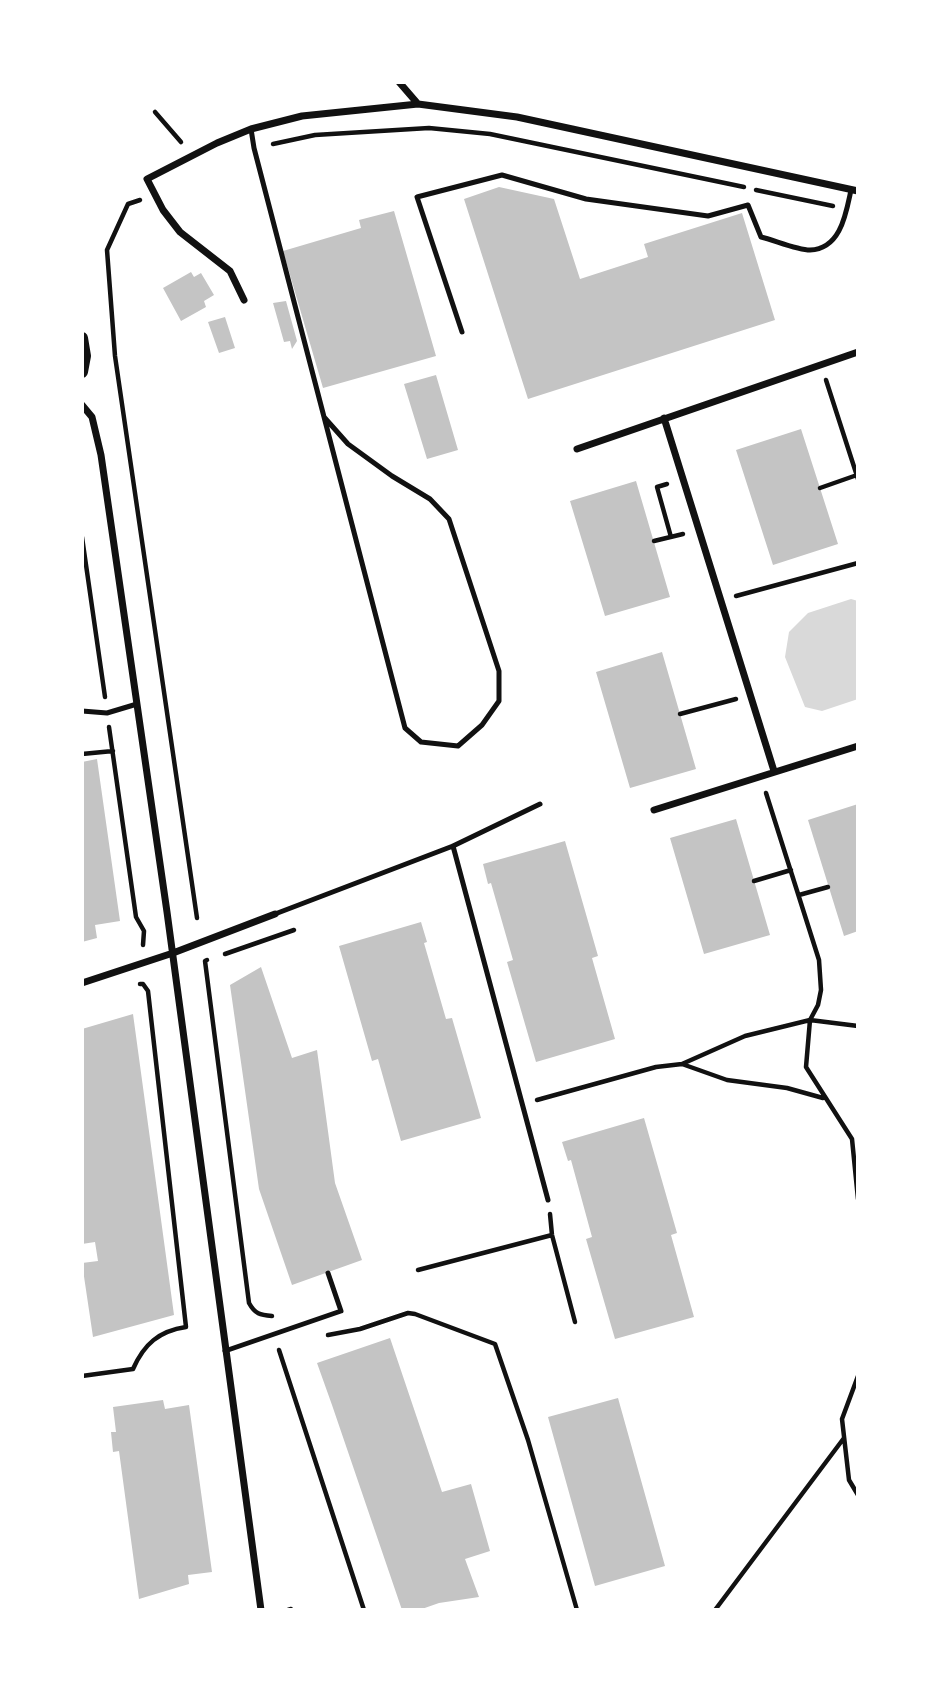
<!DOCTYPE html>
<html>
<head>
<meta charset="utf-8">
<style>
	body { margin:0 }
	#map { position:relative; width:940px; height:1692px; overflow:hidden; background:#fff; font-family:"Noto Serif",serif }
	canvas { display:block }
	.frame { position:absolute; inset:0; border:84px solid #fff; pointer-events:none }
</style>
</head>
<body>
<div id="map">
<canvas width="940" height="1692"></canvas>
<div class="frame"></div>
</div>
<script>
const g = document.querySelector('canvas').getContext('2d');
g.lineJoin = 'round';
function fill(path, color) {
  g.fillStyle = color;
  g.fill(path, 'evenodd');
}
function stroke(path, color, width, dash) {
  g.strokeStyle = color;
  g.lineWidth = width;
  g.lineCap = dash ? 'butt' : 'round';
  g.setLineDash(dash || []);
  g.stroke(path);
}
const water = new Path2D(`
	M851,599L858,601V699L822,711L805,707L785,657L789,632L808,613Z`);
const building = new Path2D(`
	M499,187L554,199L580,279L648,257L644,244L742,213L775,320L528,399L464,199Z
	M394,211L436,356L323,388L283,251L361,228L359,220Z
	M191,272L194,277L201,273L214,295L204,301L206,307L181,321L163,288Z
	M286,301L297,341L292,349L290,341L284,342L273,303Z
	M225,317L235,348L219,353L208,322Z
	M436,375L458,450L427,459L404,384Z
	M801,429L838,544L773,565L736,450Z
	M636,481L670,597L605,616L570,501Z
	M662,652L696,769L630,788L596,672Z
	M97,759L120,921L95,925L97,938L82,942V762Z
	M858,804V931L844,936L808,820Z
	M736,819L770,935L704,954L670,838Z
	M565,841L598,956L592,958L615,1039L536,1062L507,962L513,960L491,883L488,884L483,864Z
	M421,922L427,942L424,943L446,1019L452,1018L481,1118L401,1141L378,1059L372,1061L339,946Z
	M261,967L292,1058L317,1050L335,1183L362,1260L292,1285L259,1189L230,985Z
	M133,1014L174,1315L93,1337L82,1263L98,1261L95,1242L82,1244V1029Z
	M644,1118L677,1233L671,1235L694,1317L615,1339L586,1239L592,1237L571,1160L568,1161L562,1142Z
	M390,1338L442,1492L471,1484L490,1551L465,1559L479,1597L439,1603L419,1610H402L332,1405L317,1363Z
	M618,1398L665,1566L595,1586L548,1417Z
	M163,1400L165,1409L189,1405L212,1572L188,1575L189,1584L139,1599L119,1451L113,1452L111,1432H116L113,1407Z`);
const path = new Path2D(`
	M155,112L181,142
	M273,144L315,135L429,128L490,134L744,187
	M756,190L833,206
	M140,200L128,204L107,250L115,356L197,918
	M826,380L858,479
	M667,484L657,487L671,537
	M820,488L857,475
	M82,537L105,697
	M654,541L683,534
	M736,596L858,563
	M680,714L736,699
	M109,727L136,917L144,931L143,945
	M82,754L113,751
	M766,793L819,960L821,990L818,1005L810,1020L806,1067L852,1139L858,1199
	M754,881L791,870
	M799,895L828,887
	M225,954L294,930
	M207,960L205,961L249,1303C255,1314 260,1315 272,1316
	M682,1064L745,1036L810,1020L858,1026
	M537,1100L656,1067L682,1064L727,1080L787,1088L823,1098
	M550,1214L552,1235L575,1322
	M418,1270L552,1235
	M328,1335L360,1329L408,1313L415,1314L495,1344L528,1440L577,1610
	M279,1350L364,1610
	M82,1376L133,1369C144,1344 159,1331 186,1327L148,991L143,984H140
	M858,1376L842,1419L849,1480L858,1495
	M288,1610L291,1609
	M715,1610L844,1438`);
const service = new Path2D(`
	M251,129L254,148L405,728L421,742L458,746L482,725L499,701V671L449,519L430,499L392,476L348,444L324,417
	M462,332L417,197L502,175L586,199L708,216L748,205L761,237C774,240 797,250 810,250C841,249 846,213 851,190
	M82,711L107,713L137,704
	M453,846L548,1200
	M275,914L453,846L540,804
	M225,1351L341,1311L328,1273`);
const minor = new Path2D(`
	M399,82L418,104
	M244,300L230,271L180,232L163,210L147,179L217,143L251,129L302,116L418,104L517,117L858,191
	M82,405L92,417L101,455L167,912L261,1610
	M664,418L774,771
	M577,449L858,352
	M654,810L858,746
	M82,983L173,953L275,914`);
const tertiary = new Path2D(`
	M82,338L85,356L82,372`);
fill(water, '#d9d9d9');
fill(building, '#c4c4c4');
stroke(path, '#111', 4.5);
stroke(service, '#111', 5);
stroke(minor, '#111', 7);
stroke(tertiary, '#111', 12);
</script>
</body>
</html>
